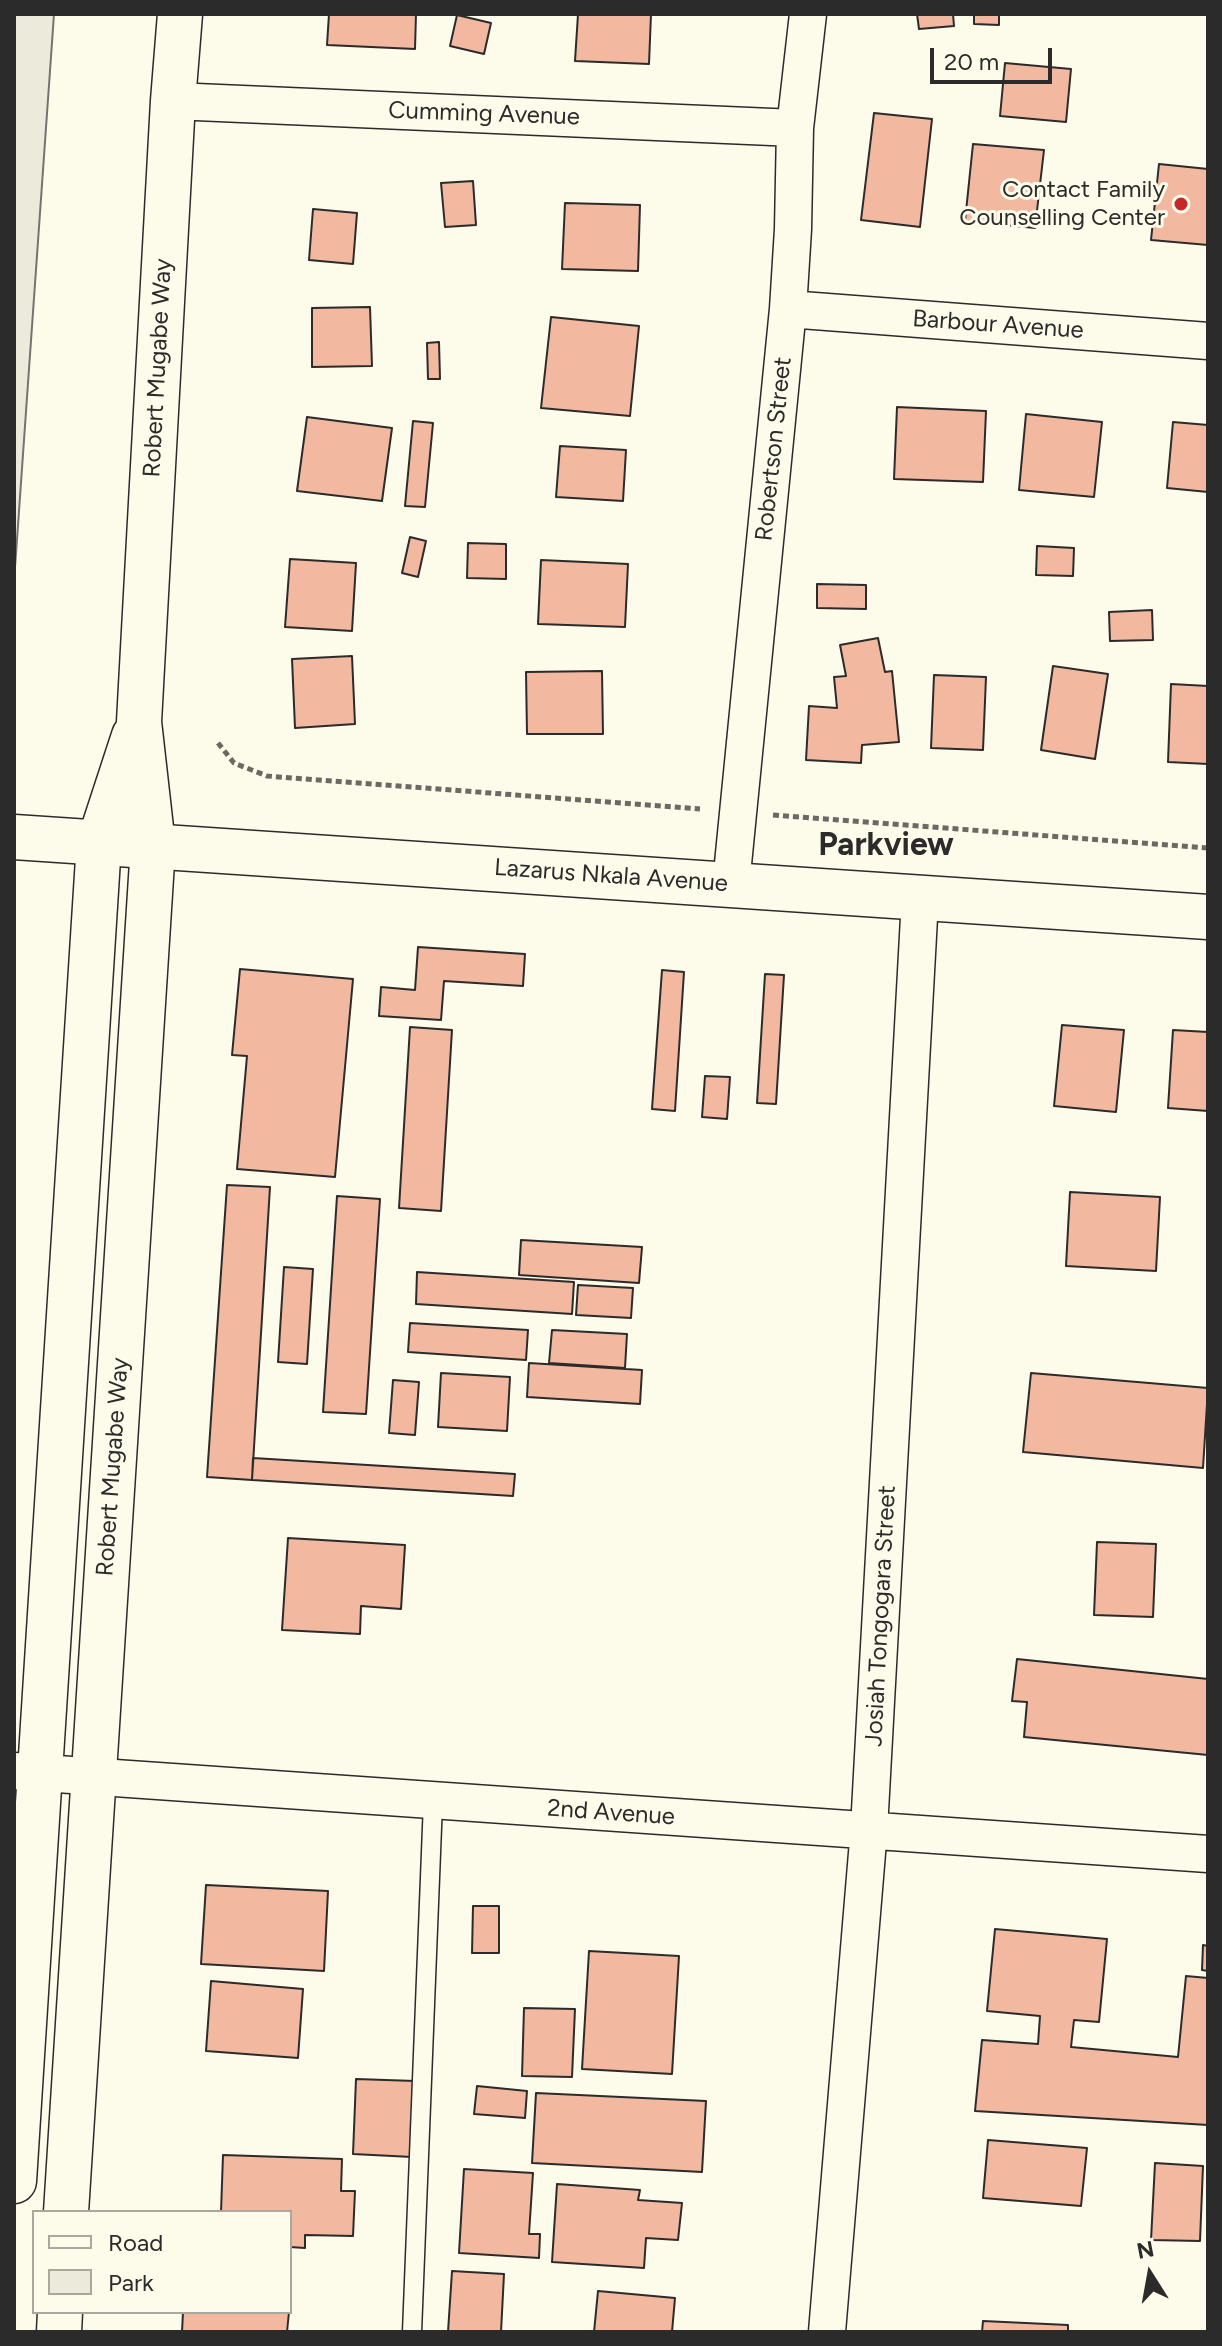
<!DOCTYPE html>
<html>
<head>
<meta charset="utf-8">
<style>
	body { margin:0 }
	#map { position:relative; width:1222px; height:2346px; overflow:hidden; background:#fdfbea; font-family:Figtree,sans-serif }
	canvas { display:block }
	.frame { position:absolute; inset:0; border:16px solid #2b2b2b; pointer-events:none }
	.legend { position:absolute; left:32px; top:2210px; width:260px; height:104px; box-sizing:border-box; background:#fdfbea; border:2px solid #a9a89e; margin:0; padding:10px 14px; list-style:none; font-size:24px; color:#2b2b2b }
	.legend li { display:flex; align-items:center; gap:16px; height:40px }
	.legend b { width:40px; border:2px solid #a9a89e }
	.north { position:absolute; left:1110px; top:2234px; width:80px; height:80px; -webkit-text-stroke:6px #fdfbea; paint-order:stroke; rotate:349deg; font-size:22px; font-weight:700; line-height:32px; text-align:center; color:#2b2b2b }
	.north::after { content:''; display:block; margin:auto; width:28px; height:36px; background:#2b2b2b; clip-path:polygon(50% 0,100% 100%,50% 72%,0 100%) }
	.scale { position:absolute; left:930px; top:48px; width:122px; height:36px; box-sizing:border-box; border:4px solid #2b2b2b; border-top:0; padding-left:10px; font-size:24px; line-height:28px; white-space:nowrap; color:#2b2b2b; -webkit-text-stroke:6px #fdfbea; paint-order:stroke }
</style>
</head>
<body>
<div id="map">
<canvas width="1222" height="2346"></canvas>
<div class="frame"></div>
<ul class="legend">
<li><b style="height:10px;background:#fdfbea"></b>Road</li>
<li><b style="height:22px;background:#ecebdb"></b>Park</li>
</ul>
<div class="north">N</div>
<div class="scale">20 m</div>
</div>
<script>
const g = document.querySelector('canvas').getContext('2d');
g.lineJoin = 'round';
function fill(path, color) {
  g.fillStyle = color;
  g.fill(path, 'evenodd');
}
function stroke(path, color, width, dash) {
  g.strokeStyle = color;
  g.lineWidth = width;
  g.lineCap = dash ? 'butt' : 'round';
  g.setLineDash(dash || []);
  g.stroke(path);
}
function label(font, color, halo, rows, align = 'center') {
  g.font = font + ' Figtree,sans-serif';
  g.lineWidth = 6;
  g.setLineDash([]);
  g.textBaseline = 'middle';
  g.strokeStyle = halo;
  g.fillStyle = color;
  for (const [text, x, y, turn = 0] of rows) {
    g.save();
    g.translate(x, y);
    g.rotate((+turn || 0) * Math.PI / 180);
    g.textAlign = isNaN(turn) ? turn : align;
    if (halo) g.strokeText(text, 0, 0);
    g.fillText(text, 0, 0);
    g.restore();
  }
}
const green = new Path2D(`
	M14,14H54L14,582Z`);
const building = new Path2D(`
	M329,14H416L415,49L327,45Z
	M578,14H651L649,64L575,61Z
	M917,14H953L954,26L919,29Z
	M974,14H999V25L974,24Z
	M457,15L491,23L484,54L450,46Z
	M1005,63L1071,69L1066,122L1000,116Z
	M874,113L932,119L920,227L861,220Z
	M973,144L1044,150L1035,228L965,221Z
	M1159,164L1208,169V245L1151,240Z
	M473,181L476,225L445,227L441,183Z
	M565,203L640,205L638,271L562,269Z
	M313,209L357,213L353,264L309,260Z
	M370,307L372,366L312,367V308Z
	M551,317L639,326L630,416L541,408Z
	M439,342L440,379H428L427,343Z
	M897,407L986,411L983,482L894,479Z
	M1026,414L1102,422L1094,497L1019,490Z
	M307,417L392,428L382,501L297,491Z
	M413,421L433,423L425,507L405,506Z
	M1173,422L1208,425V492L1167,488Z
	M560,446L626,450L623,501L556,497Z
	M410,537L426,541L418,577L402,573Z
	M468,543L506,544V579L467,578Z
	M1037,546L1074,548L1073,576L1036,575Z
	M290,559L356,563L352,631L285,627Z
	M541,560L628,564L625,627L538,624Z
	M817,584L866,585V609L817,608Z
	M1152,610L1153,640L1110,641L1109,612Z
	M878,638L885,672L892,671L899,742L862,745L861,763L806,760L809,706L837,708L834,677L846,676L840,645Z
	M352,656L355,724L295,728L292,659Z
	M1053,666L1108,674L1095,759L1041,750Z
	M602,671L603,734H527L526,672Z
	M934,675L986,677L983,750L931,748Z
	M1171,684L1208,686V764L1168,762Z
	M418,947L525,954L523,986L444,981L441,1020L379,1016L381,987L415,990Z
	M240,969L353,979L335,1177L237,1169L247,1056L232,1055Z
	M662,970L684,972L675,1111L652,1109Z
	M765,974L784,975L776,1104L757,1103Z
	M1062,1025L1124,1030L1116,1112L1054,1106Z
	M410,1027L452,1030L441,1211L399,1208Z
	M1173,1030L1208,1032V1111L1168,1108Z
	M705,1076L730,1077L727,1119L702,1117Z
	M227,1185L270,1187L252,1480L207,1477Z
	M1070,1192L1160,1197L1156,1271L1066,1266Z
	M337,1196L380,1199L366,1414L323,1412Z
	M521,1240L642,1247L639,1283L519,1275Z
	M284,1267L313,1269L307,1364L278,1362Z
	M417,1272L574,1282L572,1314L416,1304Z
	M578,1285L633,1288L631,1318L576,1315Z
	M410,1323L528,1330L526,1360L408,1352Z
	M552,1330L627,1334L625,1368L549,1363Z
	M529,1363L642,1370L640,1404L527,1397Z
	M441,1373L510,1377L507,1431L438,1427Z
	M1031,1373L1208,1388L1203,1468L1023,1452Z
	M393,1380L419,1382L415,1435L389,1433Z
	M253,1458L515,1474L513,1496L252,1480Z
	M288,1538L405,1545L401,1609L361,1606L360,1634L282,1630Z
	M1097,1542L1156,1544L1153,1617L1094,1615Z
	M1017,1659L1208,1679V1755L1024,1737L1027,1702L1012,1701Z
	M206,1885L328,1891L324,1971L201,1964Z
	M473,1906H499V1953H472Z
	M995,1929L1107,1939L1099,2022L1074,2020L1071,2047L1178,2057L1186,1976L1208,1978V2125L975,2111L982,2040L1038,2044L1040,2016L987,2011Z
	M1203,1945L1208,1946V1971L1202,1970Z
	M589,1951L679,1956L672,2074L582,2069Z
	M211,1981L303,1989L298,2058L206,2051Z
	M524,2008L575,2009L572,2077L522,2076Z
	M356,2079L415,2081L412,2157L353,2154Z
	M477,2086L527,2091L525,2118L474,2114Z
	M536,2093L706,2101L702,2172L532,2163Z
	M988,2140L1087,2148L1081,2206L983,2198Z
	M223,2155L342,2159L341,2191H355L353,2236L305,2235V2248L290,2247V2212H221Z
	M1155,2163L1203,2166L1200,2241L1151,2240Z
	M464,2169L533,2173L529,2234H540L539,2258L459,2253Z
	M557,2184L640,2190L638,2200L682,2203L678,2240L646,2238L644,2268L552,2262Z
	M452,2271L504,2274L501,2332H448Z
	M598,2291L675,2298L672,2332H594Z
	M183,2312H289L287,2332H182Z
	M983,2321L1068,2325V2332H982Z`);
const path = new Path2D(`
	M218,743L234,763L267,776L700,809
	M773,815L1208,848`);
const service = new Path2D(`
	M412,2332L433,1802`);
const minor = new Path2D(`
	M173,101L795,128
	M788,309L1208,341
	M731,884L788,309L793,229L795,128L808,14
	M14,1771L1208,1854
	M827,2332L869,1829L920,899`);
const secondary = new Path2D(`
	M14,2181L99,843L134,736
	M66,2212L153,846L139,722L173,101L180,14
	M59,2332L60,2312`);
const trunk = new Path2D(`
	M14,837L1208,917`);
const markers = [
	[1181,204,8,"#c62828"]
];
const streetNames = [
	["Cumming Avenue",484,114,2],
	["Barbour Avenue",998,325,4],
	["Robert Mugabe Way",158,368,-87],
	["Robertson Street",774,449,-84],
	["Lazarus Nkala Avenue",611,876,4],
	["Robert Mugabe Way",113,1467,-86],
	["Josiah Tongogara Street",881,1616,-87],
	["2nd Avenue",611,1813,4]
];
const poiNames = [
	["Contact Family",1165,190],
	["Counselling Center",1165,218]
];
const districtNames = [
	["Parkview",886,846]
];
fill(green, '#ecebdb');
stroke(green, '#74746e', 2);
fill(building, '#f2b8a0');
stroke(building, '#2b2b2b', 2);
stroke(service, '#2b2b2b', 21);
stroke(minor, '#2b2b2b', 39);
stroke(secondary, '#2b2b2b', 47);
stroke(trunk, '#2b2b2b', 47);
stroke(path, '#6a6964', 5, [6, 4]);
stroke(service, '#fdfbea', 18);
stroke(minor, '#fdfbea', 36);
stroke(secondary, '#fdfbea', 44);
stroke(trunk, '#fdfbea', 44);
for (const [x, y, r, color] of markers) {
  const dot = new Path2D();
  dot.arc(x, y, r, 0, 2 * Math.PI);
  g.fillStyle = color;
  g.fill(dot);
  stroke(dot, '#fdfbea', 3);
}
label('24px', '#2b2b2b', '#fdfbea', streetNames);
label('24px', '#2b2b2b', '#fdfbea', poiNames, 'right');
label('bold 32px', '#2b2b2b', '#fdfbea', districtNames);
</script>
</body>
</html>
